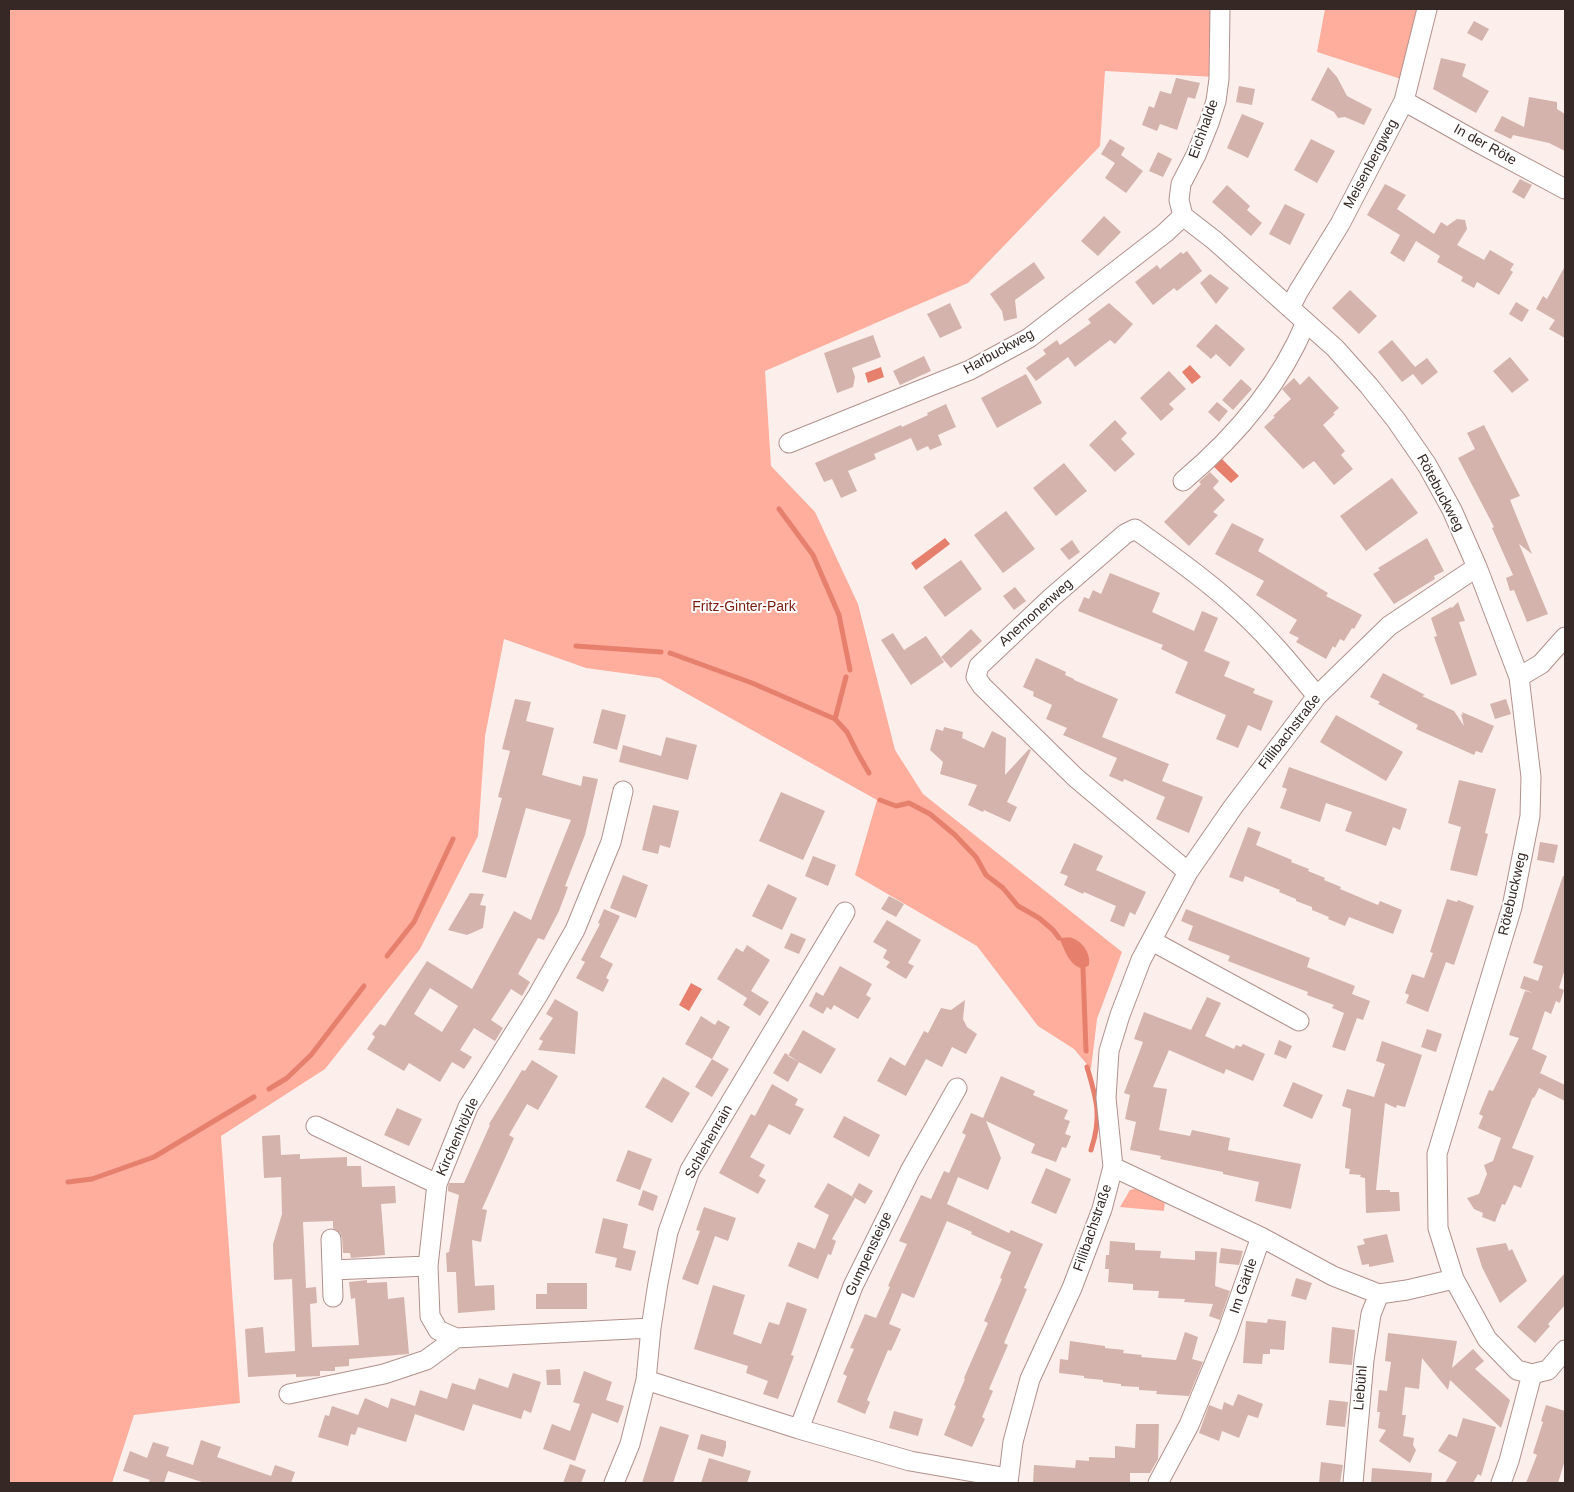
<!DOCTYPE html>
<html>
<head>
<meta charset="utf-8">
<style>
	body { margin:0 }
	#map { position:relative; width:1574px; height:1492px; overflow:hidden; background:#fceeeb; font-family:Helvetica,sans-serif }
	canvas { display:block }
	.frame { position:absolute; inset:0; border:10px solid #352825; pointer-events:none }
</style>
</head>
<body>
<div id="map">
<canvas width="1574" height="1492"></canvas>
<div class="frame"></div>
</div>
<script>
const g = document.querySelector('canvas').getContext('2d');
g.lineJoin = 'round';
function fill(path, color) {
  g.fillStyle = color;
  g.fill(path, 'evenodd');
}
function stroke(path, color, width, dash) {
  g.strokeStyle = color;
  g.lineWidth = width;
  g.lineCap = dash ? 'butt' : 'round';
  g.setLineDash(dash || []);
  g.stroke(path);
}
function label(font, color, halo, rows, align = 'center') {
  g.font = font + ' Helvetica,sans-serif';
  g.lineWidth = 4;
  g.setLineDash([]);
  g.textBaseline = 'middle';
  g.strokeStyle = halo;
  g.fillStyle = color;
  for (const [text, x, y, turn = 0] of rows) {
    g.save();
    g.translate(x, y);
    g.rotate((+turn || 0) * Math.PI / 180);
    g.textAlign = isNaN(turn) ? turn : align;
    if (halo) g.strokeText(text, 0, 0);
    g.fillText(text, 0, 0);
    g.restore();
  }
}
const green = new Path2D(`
	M9,9H1216L1214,77L1105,71L1100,146L968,283L765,371L771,466L815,512L858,604L895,750L923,794L1122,952L1097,1019L1091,1069L1074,1049L1038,1026L977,946L855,875L877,800L659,678L586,668L504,639L485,736L478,836L420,949L325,1069L221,1136L240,1403L134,1415L112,1483H9Z
	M1325,9H1418L1401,79L1317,52Z
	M1138,1188L1165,1200L1164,1211L1120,1207L1130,1190Z`);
const water = new Path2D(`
	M1190,365L1201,377L1192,384L1182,372Z
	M881,367L884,377L868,383L865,373Z
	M1222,459L1239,476L1231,483L1214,467Z
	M945,538L950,544L916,570L911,563Z
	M1059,938C1063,938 1069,937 1072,938C1083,942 1091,954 1089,965L1083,969C1068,964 1066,952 1059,938Z
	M691,983L702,989L689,1011L679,1005Z`);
const stream = new Path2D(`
	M779,509L813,555L839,615L850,670
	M576,646L661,652
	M670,653L752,683L835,719L847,732L857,752L869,773
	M835,719L846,677
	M880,800L896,806L909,803L930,814L955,835L976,857L986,875L1003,888L1018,906L1039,918L1053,930L1059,938
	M387,956L414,922L453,839
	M1083,969L1086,1051
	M1087,1067C1097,1100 1102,1117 1091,1150
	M269,1089L287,1078L311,1055L364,986
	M68,1182L92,1179L154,1157L254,1097`);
const building = new Path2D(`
	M1474,21L1489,29L1482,41L1467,33Z
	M1441,58L1466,64L1462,76L1489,91L1476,113L1433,89Z
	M1328,67L1337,77L1347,96L1372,109L1364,125L1345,117L1338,118L1334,112L1311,100Z
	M1176,78L1200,83L1195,99L1188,97L1177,130L1160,124L1157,131L1142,125L1149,106L1154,108L1160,91L1171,94Z
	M1239,86L1255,89L1252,105L1236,102Z
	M1529,97L1557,102V109L1565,114V151L1549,143L1513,135L1511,139L1494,131L1502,116L1524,127Z
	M1242,114L1264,123L1248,158L1227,148Z
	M1110,139L1125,148L1121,155L1143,171L1126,193L1105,178L1115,163L1101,154Z
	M1311,139L1335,151L1317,183L1294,170Z
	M1158,152L1172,159L1163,177L1149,171Z
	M1520,179L1532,185L1524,199L1512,192Z
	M1385,184L1406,195L1397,209L1434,234L1441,222L1447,226L1457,219L1465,220L1467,229L1457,245L1484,260L1490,250L1514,264L1510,270L1513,272L1499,295L1477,282L1474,288L1461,281L1463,277L1437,262L1440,256L1416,241L1404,262L1390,253L1400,235L1367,215Z
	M1227,185L1250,206L1247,210L1262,223L1251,236L1212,202Z
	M1285,204L1305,214L1290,245L1269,234Z
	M1104,216L1121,232L1098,256L1081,241Z
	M1187,251L1202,271L1177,291L1174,288L1153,305L1135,282L1157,265L1160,269L1181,252L1183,254Z
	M1034,262L1045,278L1015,300L1017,318L1004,321L1002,311L990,294Z
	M1565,266V338L1549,329L1555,320L1536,309L1543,296L1547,299Z
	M1210,274L1229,288L1216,304L1200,283Z
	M1350,290L1377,316L1359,334L1332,308Z
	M1516,302L1529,310L1522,322L1509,314Z
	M950,303L962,328L940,338L927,314Z
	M1109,303L1133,324L1115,344L1110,340L1075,367L1068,357L1036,381L1026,368L1046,354L1043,350L1057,340L1060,345L1091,323L1088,319Z
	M1216,324L1245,349L1230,367L1216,354L1211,359L1196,346Z
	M873,335L881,357L852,368L855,377L853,387L837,393L824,353Z
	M1392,340L1415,367L1427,358L1438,372L1422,385L1413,374L1402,382L1378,352Z
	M924,356L931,371L900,385L893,371Z
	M1510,357L1529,380L1512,393L1493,371Z
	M1169,371L1186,389L1169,404L1174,409L1161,421L1140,398Z
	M1026,374L1042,403L997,428L981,398Z
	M1309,376L1339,408L1333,413L1335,414L1323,425L1345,451L1341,455L1353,469L1334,485L1314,461L1303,469L1264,427L1275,417L1273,416L1291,399L1282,389L1294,378L1300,385Z
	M1241,379L1252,389L1233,410L1222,400Z
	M1217,402L1228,411L1219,422L1208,412Z
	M946,404L956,427L938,435L942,445L930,450L928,446L917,451L911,438L874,454L876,459L848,471L857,491L841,498L832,479L824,482L815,463L901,425L902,427L928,415L927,413Z
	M1115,420L1127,433L1121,439L1135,454L1115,472L1089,445Z
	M1484,425L1520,496L1510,500L1532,554L1519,544L1548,614L1527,622L1514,590L1510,591L1506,578L1513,575L1492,528L1494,527L1458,458L1475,449L1467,433Z
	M1064,463L1087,491L1056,516L1033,488Z
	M1210,472L1219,481L1213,488L1225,500L1213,512L1218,515L1189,546L1164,522L1201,484L1199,482Z
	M1392,478L1418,513L1366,551L1340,516Z
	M1006,511L1035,549L1003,573L974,535Z
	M1232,523L1264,539L1258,551L1328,593L1326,596L1362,615L1354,629L1352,628L1344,641L1340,639L1335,648L1333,646L1326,659L1296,642L1299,638L1289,633L1297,620L1256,595L1264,581L1215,554Z
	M1427,538L1444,571L1434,576L1435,579L1394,604L1373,574L1380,570L1378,568Z
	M1072,540L1080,552L1069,560L1060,549Z
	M961,560L982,589L945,617L923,587Z
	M1110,573L1160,593L1152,612L1194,631L1202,611L1218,618L1204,651L1230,662L1224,676L1255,689L1253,693L1273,701L1261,731L1248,725L1238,748L1216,739L1226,715L1175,693L1188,662L1161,649L1163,645L1078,611L1084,597L1089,599L1093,590L1101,594Z
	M1015,587L1026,601L1014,610L1003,596Z
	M1458,602L1465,621L1459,622L1477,675L1451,685L1434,637L1437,636L1431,618L1451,607L1452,608Z
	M971,629L982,641L951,668L941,657Z
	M893,633L904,650L926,636L944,662L911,685L881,640Z
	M1036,658L1066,672L1065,675L1074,679V680L1118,699L1102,737L1169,764L1162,781L1203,797L1189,833L1156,819L1165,797L1124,779L1123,782L1109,776L1117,758L1063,735L1067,728L1046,719L1052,705L1033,696L1034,692L1023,687Z
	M1383,673L1425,695L1422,696L1454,711L1464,726L1461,714L1463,715L1462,712L1494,726L1482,753L1476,751L1474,755L1416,729L1418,725L1378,704L1380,702L1370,697Z
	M515,699L531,702L526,721L554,728L542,775L581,786L583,776L598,779L585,835L565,886L568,887L559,911L544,940L538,938L518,974L530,982L522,996L511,989L491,1020L503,1028L495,1041L474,1028L460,1050L472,1057L464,1069L452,1062L440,1082L409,1063L404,1071L367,1049L375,1037L372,1034L380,1024L385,1026L427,961L472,989L514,911L531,920L571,820L526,808L506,878L482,872L502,798L498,797L510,751L502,749ZM430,988L458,1006L442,1032L414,1014Z
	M1506,699L1511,714L1495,719L1490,704Z
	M602,709L626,715L617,750L593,743Z
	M1336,715L1403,752L1386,781L1320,742Z
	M944,727L963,732L962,738L984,748L992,731L1006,738L1005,775L1029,749L1031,750L1007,802L1017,807L1010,822L984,810L983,812L968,805L977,785L940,774L943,762L930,750L936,729L943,731Z
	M666,737L697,745L688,780L619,762L623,745L661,756Z
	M1289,767L1407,809L1400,830L1393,827L1386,846L1345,831L1352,812L1326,803L1320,822L1280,808L1287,789L1282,787Z
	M1459,780L1496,789L1485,833L1488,834L1477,876L1450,870L1461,827L1448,823Z
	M781,792L825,811L803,860L759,841Z
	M653,805L679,811L670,848L660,845L658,854L642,850Z
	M1248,827L1261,832L1256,845L1292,860L1291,862L1309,869L1308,871L1325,878L1324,880L1341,887L1340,889L1378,905L1380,901L1402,910L1393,934L1349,917L1345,926L1328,919L1329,917L1312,910V907L1296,901V899L1279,892L1280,890L1245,876L1243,882L1229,877Z
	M1540,842L1558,845L1554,863L1537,860Z
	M1074,843L1103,856L1096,870L1146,892L1135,915L1130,912L1124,927L1110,921L1116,906L1084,892L1083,894L1064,885L1068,876L1060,873Z
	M813,856L836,865L828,886L805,876Z
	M623,875L648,885L636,918L610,908Z
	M1563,876H1565V969L1559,988L1564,990L1560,1003L1556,1001L1551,1014L1545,1011L1532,1049L1547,1056L1540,1073L1565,1085V1101L1539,1088L1534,1098L1533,1097L1512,1148L1534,1156L1521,1188L1514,1185L1505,1205L1502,1204L1495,1222L1482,1217L1483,1213L1474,1209L1467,1198L1479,1194L1487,1174L1484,1165L1493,1161L1501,1138L1478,1128L1483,1116L1479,1114L1489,1090L1493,1091L1519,1038L1509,1035L1525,991L1533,993L1520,988L1524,976L1538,981L1543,966L1533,963Z
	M768,884L797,898L782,930L752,916Z
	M470,893L484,894L480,905L486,906L483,928L467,935L448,930Z
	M889,896L904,904L896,917L881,909Z
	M1447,899L1457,902L1458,900L1474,906L1454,965L1446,962L1428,1012L1406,1003L1409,995L1405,993L1412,974L1424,978L1433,953L1430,952Z
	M604,909L620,916L600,957L613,964L606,978L609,980L603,992L576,978L585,962L581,960L600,924L598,923Z
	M1186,909L1310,958L1307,967L1355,986L1352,994L1370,1001L1363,1020L1357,1018L1345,1051L1332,1047L1344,1013L1332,1008L1334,1005L1307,995L1308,992L1228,961L1230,956L1188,940L1193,926L1181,921Z
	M887,920L921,940L908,963L914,966L906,979L886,967L890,962L883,958L887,950L873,942Z
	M791,933L806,939L799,954L784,948Z
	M747,945L770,960L751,991L769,1002L760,1016L743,1005L747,998L717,979L736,948L743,952Z
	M840,966L872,984L866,995L871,998L858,1019L834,1005L831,1010L827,1007L823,1014L809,1006L816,992L823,996Z
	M1207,997L1221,1003L1205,1036L1234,1049L1236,1045L1241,1047L1243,1044L1265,1054L1253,1081L1226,1069L1224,1074L1169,1050L1153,1087L1167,1089L1159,1130L1190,1136L1192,1130L1230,1138L1228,1150L1301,1164L1291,1209L1255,1201L1259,1182L1223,1174V1172L1160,1159L1161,1156L1130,1150L1136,1122L1125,1119L1130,1095L1124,1093L1143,1042L1134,1039L1144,1012L1191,1030Z
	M555,999L578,1012L575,1054L538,1050L543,1041L539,1039L553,1018L546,1014Z
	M965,1000L963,1019L967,1027L977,1034L966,1054L952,1047L942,1067L926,1059L906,1096L877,1081L890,1057L905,1066L924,1031L928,1033L941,1008L951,1010Z
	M701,1016L715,1025L718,1020L730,1027L712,1059L685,1044Z
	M1427,1029L1442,1034L1436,1052L1421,1047Z
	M803,1030L836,1049L821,1074L788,1056Z
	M1279,1040L1292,1046L1286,1059L1274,1054Z
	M1382,1041L1422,1055L1405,1107L1397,1105L1396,1108L1385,1103L1376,1190H1390V1192H1399L1400,1211L1366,1213L1365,1178L1360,1177L1361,1175L1349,1174L1350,1169L1345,1168L1351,1109L1342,1106L1347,1089L1374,1097L1385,1064L1376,1061Z
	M785,1053L799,1062L788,1082L773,1073Z
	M712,1059L729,1069L712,1097L695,1087Z
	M532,1060L558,1076L538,1110L527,1104L509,1135L514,1138L482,1209L487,1210L481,1242L472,1240L475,1286L494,1285L495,1310L458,1313L456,1272H447L446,1253L449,1252L459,1195L448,1191V1187L449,1183H464L490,1125L489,1124L522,1070L525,1071Z
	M1001,1076L1035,1091L1033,1095L1068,1110L1064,1119L1070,1121L1065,1134L1071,1136L1066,1148L1062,1147L1056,1162L1031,1153L1035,1144L986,1121L1001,1158L988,1190L958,1177L947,1204L1009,1233L1011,1230L1043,1244L1024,1288L1027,1289L1004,1343L1008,1345L989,1389L993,1391L982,1417L985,1419L972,1447L944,1435L956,1406L954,1405L965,1379L964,1378L988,1323L984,1321L1002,1279L1000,1278L1011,1252L971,1234L972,1232L947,1221L914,1298L902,1293L889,1324L901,1329L891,1351L888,1350L877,1376L867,1400L870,1402L865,1414L837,1402L847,1376L843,1374L854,1349L850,1348L865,1314L876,1318L890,1287L888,1286L907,1244L899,1241L921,1195L931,1199L944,1171L949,1173L966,1135L962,1133L971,1113L983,1118Z
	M663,1077L690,1093L672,1123L645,1107Z
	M1293,1082L1323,1095L1312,1119L1283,1106Z
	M772,1084L798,1099L795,1105L804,1109L790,1135L769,1124L750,1157L765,1165L759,1176L766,1180L758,1194L719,1173L751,1114L755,1116Z
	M397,1108L422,1119L409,1146L384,1135Z
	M844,1116L880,1135L869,1157L833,1137Z
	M280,1135L281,1155L300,1154V1159L347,1157V1166H361L362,1187L395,1186L396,1203L381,1204L385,1255L351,1258L350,1253H343L342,1238L340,1233L333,1228V1221L303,1222L306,1288L316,1287L317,1303L310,1304L312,1347L359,1345L355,1298L351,1299L349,1282L367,1280V1283L387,1282L388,1299L404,1297L409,1354L349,1359V1366L335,1367V1371H320V1376L296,1377V1374L248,1377L245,1329L263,1327L265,1353L295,1351L292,1279L274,1280L273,1244L282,1214L281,1177L264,1178L262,1136Z
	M628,1150L652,1159L640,1190L616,1181Z
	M1046,1168L1071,1179L1056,1214L1031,1203Z
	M828,1183L855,1198L832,1239L836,1241L831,1255L828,1254L818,1279L788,1266L798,1242L815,1249L829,1215L814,1207Z
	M859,1183L873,1191L865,1204L852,1196Z
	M643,1190L658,1196L653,1211L638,1205Z
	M704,1207L736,1218L728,1241L715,1236L698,1285L682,1279L700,1231L696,1230Z
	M603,1218L628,1224L623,1248L636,1251L631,1271L615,1267L617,1258L595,1253Z
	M1387,1234L1394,1262L1369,1267V1264L1362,1265L1357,1246L1365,1244L1363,1239Z
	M1110,1241L1135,1243V1250L1161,1251L1160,1258L1195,1260V1251L1217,1252L1215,1286L1230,1291L1220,1320L1209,1316L1213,1304L1184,1302L1185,1299L1158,1298L1159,1291L1133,1290V1284L1108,1282L1109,1269H1105L1106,1255H1109Z
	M1506,1243L1509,1251L1512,1249L1527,1281L1500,1303L1482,1267L1476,1248Z
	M1221,1248L1243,1251L1239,1265L1219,1263Z
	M1565,1273V1305L1548,1324L1550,1326L1535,1343L1517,1327Z
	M1296,1278L1312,1283L1306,1300L1291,1296Z
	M547,1283H587V1309H536V1294H547Z
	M713,1285L745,1295L733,1334L761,1344L769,1322L779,1325L787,1302L807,1309L791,1355L794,1356L778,1399L763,1394L768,1381L746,1373L748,1366L694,1349Z
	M1268,1319L1286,1321L1284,1350L1270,1349V1354H1263L1262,1364L1243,1363L1246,1321L1267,1323Z
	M1332,1327L1355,1330L1352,1365L1329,1363Z
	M1185,1332L1198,1337L1192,1359L1203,1362L1189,1396L1156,1394L1157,1391L1139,1390V1387L1121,1386V1384L1103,1382V1380L1084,1378V1376L1059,1373L1060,1359L1068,1360L1070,1341L1105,1346V1348L1124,1350L1123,1353L1142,1355L1141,1357L1176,1360Z
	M1388,1333L1457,1341L1452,1368L1473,1349L1484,1361L1475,1369L1510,1400L1501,1428L1450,1380L1448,1390L1422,1358L1419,1389L1405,1387L1402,1415H1406L1403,1436L1414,1438L1413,1445L1416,1450L1410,1463L1379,1441L1386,1430L1378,1428L1380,1412H1377L1379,1390L1387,1391L1391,1362L1385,1361Z
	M560,1369L561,1385H547L546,1370Z
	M584,1371L612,1382L606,1400L624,1406L618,1423L592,1413L575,1461L543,1449L552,1424L570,1431L580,1404L573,1402Z
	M513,1373L541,1382L531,1413L524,1410L521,1419L473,1404L464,1431L415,1414L406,1442L358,1427L355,1435L351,1434L348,1446L318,1437L325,1415L329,1416L332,1406L358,1415L365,1398L388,1408L391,1398L415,1406L420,1390L447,1399L452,1383L475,1390L479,1378L508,1388Z
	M1238,1394L1263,1404L1258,1418L1248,1415L1239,1438L1222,1431L1219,1441L1199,1433L1209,1405L1222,1410L1224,1402L1233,1406Z
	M1329,1400L1348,1402L1345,1427L1326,1425Z
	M1546,1405L1565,1411V1460L1558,1483H1526L1537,1455L1533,1453L1543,1422L1541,1421Z
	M894,1411L923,1419L918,1436L889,1428Z
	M1463,1418L1496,1427L1481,1476L1478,1474L1473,1483H1445L1457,1462L1438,1451L1449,1434L1457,1437Z
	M1136,1424H1159L1158,1459L1150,1473H1130V1483H1033L1034,1465L1075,1468L1076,1460L1089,1461V1457L1115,1458V1446L1135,1448Z
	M660,1426L689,1435L673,1483H642Z
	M701,1434L726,1441V1447L723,1457L697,1449Z
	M201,1440L221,1447L217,1457L271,1476L275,1465L295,1472L291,1483H205L168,1471L164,1483H148L150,1480L123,1471L130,1451L147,1458L153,1442L169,1447L166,1456L193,1465Z
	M709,1458L751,1471L747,1483H701Z
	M1321,1462L1343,1465L1340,1483H1319Z
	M570,1464L586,1470L581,1483H563Z
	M1372,1468L1432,1473L1431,1483H1371Z`);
const minor = new Path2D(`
	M1404,101L1479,143L1565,189
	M1183,216L1214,240L1335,348L1369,386L1396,420L1427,465L1452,510L1477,567L1519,677L1531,777L1530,816L1512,907L1437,1154L1438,1228L1454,1279L1487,1339L1517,1370L1532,1374L1548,1370L1565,1350
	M1183,216L1179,200L1181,184L1196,155L1209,123L1216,101L1219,79L1220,9
	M1290,308L1298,292L1340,224L1404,101L1427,9
	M789,443L970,370L1029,338L1165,233L1183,216
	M1183,481C1234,438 1280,385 1306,322
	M1519,677L1541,664L1565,637
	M623,791L611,842L575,930L538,995L468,1107L437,1184L428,1266L430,1316L438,1330L456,1338L651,1328
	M1188,872L1076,778L982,686L976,677L979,666L1051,598L1125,534L1135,529C1167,552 1200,575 1229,601C1262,629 1290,663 1317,696
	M1152,941L1299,1021
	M316,1126L437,1184
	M1113,1167L1261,1237L1333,1276L1379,1294L1407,1290L1454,1279
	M331,1239L333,1297
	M332,1270L428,1266
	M646,1380L799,1429L910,1461L1008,1478
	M289,1394L384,1374L426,1360L456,1338
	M799,1429L853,1286L910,1171L957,1088
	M614,1483L630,1444L646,1380L651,1328L658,1283L668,1232L690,1170L845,912
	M1008,1483L1013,1442L1030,1379L1072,1288L1102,1209L1113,1167L1106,1098L1109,1051L1120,1015L1141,960L1188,872L1233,807L1317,696L1389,626L1477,567
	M1158,1483L1189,1425L1227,1333L1261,1237
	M1353,1483L1364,1360L1371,1314L1379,1294
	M1501,1483L1509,1461L1532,1374`);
const streetNames = [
	["Eichhalde",1204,129,-70],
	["In der Röte",1485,145,29],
	["Meisenbergweg",1371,164,-62],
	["Harbuckweg",999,352,-29],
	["Rötebuckweg",1440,493,62],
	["Anemonenweg",1036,613,-42],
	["Fillibachstraße",1290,732,-52],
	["Rötebuckweg",1513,894,-77],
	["Kirchenhölzle",458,1137,-66],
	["Schlehenrain",709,1142,-61],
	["Fillibachstraße",1093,1228,-71],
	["Gumpensteige",869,1254,-65],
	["Im Gärtle",1244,1286,-71],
	["Liebühl",1361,1388,-85]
];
const parkNames = [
	["Fritz-Ginter-Park",744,607]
];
fill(green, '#ffad9d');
fill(water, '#e6806d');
stroke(stream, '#e6806d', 5);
fill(building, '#d4b3ac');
stroke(minor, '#b1918b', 21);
stroke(minor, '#fff', 19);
label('14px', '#352825', '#fff', streetNames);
label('14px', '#7b2011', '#fff', parkNames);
</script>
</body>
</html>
